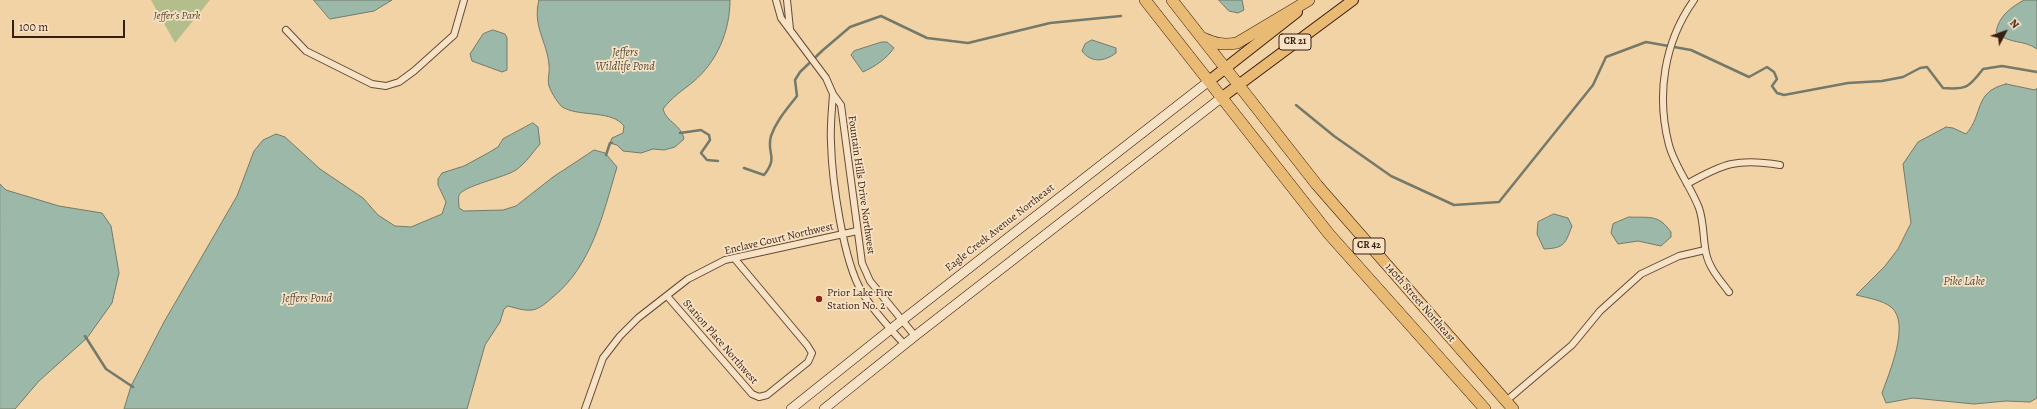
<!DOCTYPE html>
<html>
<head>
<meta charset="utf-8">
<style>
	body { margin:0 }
	#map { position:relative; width:2037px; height:409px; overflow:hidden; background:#f2d3a6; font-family:Alegreya,serif }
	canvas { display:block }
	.north { position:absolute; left:1985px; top:12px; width:40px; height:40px; -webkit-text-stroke:3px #f7e2c5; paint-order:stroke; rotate:49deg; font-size:11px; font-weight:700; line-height:16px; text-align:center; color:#381e10 }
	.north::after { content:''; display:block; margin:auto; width:14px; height:18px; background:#381e10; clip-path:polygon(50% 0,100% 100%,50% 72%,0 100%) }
	.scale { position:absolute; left:12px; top:20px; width:113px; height:18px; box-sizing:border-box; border:2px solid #381e10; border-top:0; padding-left:5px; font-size:12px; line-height:14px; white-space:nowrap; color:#381e10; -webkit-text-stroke:3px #f7e2c5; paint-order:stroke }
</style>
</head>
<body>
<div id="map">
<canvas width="2037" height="409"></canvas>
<div class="north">N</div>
<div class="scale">100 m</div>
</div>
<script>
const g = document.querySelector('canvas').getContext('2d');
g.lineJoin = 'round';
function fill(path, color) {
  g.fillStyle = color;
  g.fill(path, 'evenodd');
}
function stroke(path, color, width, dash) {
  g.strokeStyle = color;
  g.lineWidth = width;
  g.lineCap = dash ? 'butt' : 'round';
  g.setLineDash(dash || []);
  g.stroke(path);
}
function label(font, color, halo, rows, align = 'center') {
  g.font = font + ' Alegreya,serif';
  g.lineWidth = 3.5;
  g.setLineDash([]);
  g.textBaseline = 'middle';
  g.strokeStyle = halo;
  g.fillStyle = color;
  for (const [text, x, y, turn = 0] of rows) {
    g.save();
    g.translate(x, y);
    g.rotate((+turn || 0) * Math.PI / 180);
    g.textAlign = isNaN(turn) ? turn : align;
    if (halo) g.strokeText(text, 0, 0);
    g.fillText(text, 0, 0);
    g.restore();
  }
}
const green = new Path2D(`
	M151,0H210L175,43Z`);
const water = new Path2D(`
	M314,0H392L374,11L330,19Z
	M539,0H730C730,31 717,62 693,82C682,91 672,97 663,109C666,122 682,125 684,139L675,147L664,150L653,149L641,153L623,151L617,145L610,143L612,138L623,133L624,126C612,110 582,117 564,108C559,106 551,92 549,86C547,80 550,72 549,65C547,41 532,26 539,0Z
	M1219,0H1242L1244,10L1238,13L1229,11Z
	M2024,0H2037V49C2023,39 2010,45 1996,32C1999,16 2010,8 2024,0Z
	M493,30L505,34L507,38V70L502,72L472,61L470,54L483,34Z
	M1092,40L1116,48V53C1104,62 1091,63 1082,51L1085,44Z
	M882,42H887L894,48C886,59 876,66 863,72L851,55L854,51Z
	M2006,84L2035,90L2037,88V398L2030,402L2006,401L1974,404L1913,398L1886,403L1882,393C1889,373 1911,323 1891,307C1882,300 1868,298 1856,295L1885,266L1898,249L1911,223L1903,164L1918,142L1946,127L1953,128L1966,134C1984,114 1973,92 2006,84Z
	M533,123L538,127L540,144C533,152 526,163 516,170C506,177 463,186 459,195C458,198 459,204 459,208L464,211L503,210L516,206L553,177L594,150L605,153L617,167C603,214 592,265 553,297C547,302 540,309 532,310C524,311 516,308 508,306L504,309L500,322L485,345L467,409H124L131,386L164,322L237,196L254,151L263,140L276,134L285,137L320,169L363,198L378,215L395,226L411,227L442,214L446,202L438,185V179L442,173L464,166L488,153L498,147L503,139Z
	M0,184L6,190L59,206L102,213L111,226L119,273L112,303L87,338L39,381L15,409H0Z
	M1554,214L1568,218L1572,226C1565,244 1565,248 1544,249L1537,234L1538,222Z
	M1629,217C1651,218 1658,214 1671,232V237L1661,246L1638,241L1618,244L1611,233L1613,224Z`);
const stream = new Path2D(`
	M1296,105L1334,136L1391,176L1454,205L1499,202L1593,85L1606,57L1646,42L1691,50L1749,77L1767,67L1774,72L1777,79L1772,86L1777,93L1784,95L1848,83L1882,81L1903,77L1920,68L1927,67L1943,88C1967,90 1969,87 1983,69L2002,66L2037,72
	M680,133L701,130L709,135L710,140L701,153L707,160L718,161
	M606,155L610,143H612
	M744,168L764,175C779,156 766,154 771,136C776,121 787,109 797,96L795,80L800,72L823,50L850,27L881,16L927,38L968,43L1050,23L1121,16
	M85,336L106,369L133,387`);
const street = new Path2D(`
	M776,0L781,18L826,78L833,94L841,105L862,263L870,281L915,336
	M787,0L790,29
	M1694,0C1664,42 1656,95 1669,145C1675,167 1691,187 1699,208C1704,222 1703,239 1706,253C1709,268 1720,280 1729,292
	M286,30L306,51L372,84L386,86L399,82L414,71L454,35L464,0
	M833,94C832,110 830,127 831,143C832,180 843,261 862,292C873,311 889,327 904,344
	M1687,184C1724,163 1738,158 1780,165
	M667,296L752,394L759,397L767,395L808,362L812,353L807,345L734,258
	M1506,401L1572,345L1600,311L1641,274L1679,256L1705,250
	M585,409L603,358L620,336L638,318L688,279L725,260L857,231`);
const secondary = new Path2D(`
	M791,409L891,329L1209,81
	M824,409L915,336L1221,98`);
const primary = new Path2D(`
	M1209,81L1297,12
	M1221,98L1353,0`);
const highway = new Path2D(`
	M1145,0L1329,234L1485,409
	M1172,0L1317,185L1513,409
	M1203,38C1216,44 1223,45 1237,43L1309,0`);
const markers = [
	[819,299,4,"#8f2418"]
];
const shields = [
	[1295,42,32],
	[1369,246,32]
];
const shieldNames = [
	["CR 21",1295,42],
	["CR 42",1369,246]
];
const parkNames = [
	["Jeffer's Park",177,16]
];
const streetNames = [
	["Fountain Hills Drive Northwest",861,185,82],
	["Eagle Creek Avenue Northeast",1000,228,-38],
	["Enclave Court Northwest",779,239,-13],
	["140th Street Northeast",1420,303,49],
	["Station Place Northwest",720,342,49]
];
const poiNames = [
	["Prior Lake Fire",827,293],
	["Station No. 2",827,306]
];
const waterNames = [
	["Jeffers",625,53],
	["Wildlife Pond",625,67],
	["Pike Lake",1964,282],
	["Jeffers Pond",307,299]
];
fill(green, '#b4be8c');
fill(water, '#9bb8a8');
stroke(water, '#737a6b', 1);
stroke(stream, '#737a6b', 2.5);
stroke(street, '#664b36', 8);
stroke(secondary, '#381e10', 10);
stroke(primary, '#381e10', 12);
stroke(highway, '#381e10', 12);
stroke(street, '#f7e2c5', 6);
stroke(secondary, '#f7e2c5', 9);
stroke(primary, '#e9ba73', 10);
stroke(highway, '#e9ba73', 11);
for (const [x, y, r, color] of markers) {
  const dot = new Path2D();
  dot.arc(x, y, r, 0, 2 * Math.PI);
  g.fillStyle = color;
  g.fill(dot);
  stroke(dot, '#f7e2c5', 1.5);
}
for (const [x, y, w] of shields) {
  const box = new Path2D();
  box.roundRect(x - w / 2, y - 8, w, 16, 3);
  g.fillStyle = '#f7e2c5';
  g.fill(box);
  stroke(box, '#381e10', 1);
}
label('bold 10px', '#381e10', null, shieldNames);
label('italic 11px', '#57462f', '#f7e2c5', parkNames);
label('11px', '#381e10', '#f7e2c5', streetNames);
label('11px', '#381e10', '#f7e2c5', poiNames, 'left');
label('italic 12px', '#564c3e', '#f7e2c5', waterNames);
</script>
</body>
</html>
